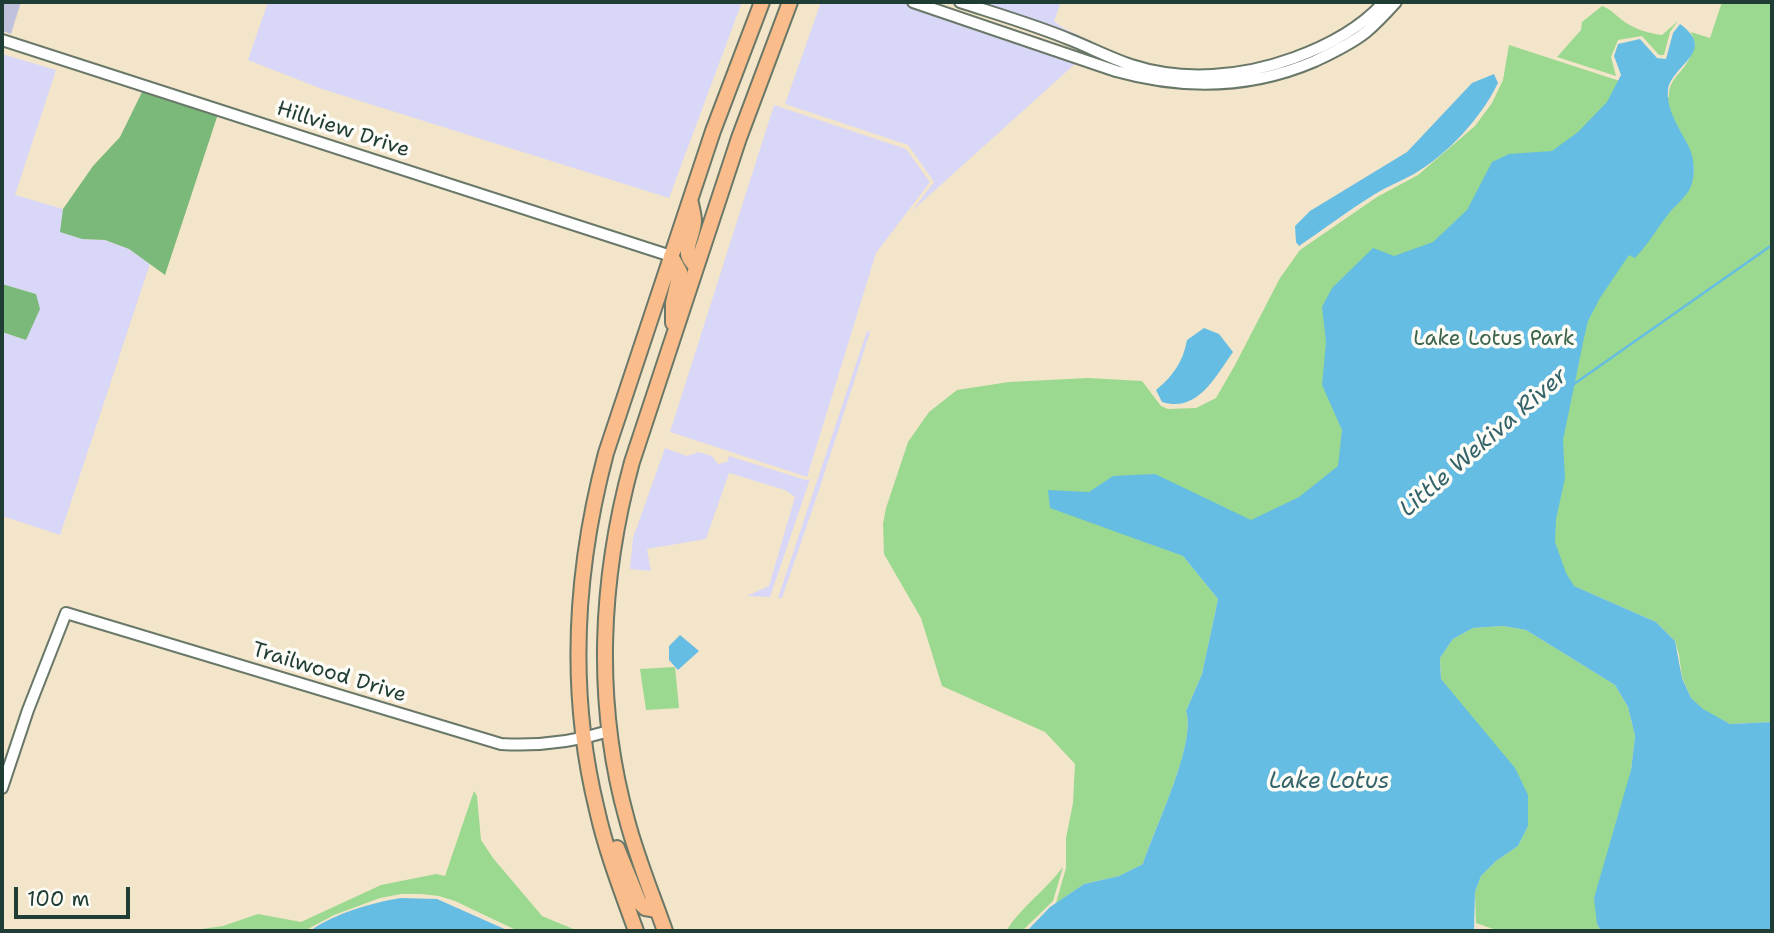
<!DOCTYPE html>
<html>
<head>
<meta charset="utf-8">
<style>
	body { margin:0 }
	#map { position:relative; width:1774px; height:933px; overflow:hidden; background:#f3e5c9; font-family:"Shantell Sans",sans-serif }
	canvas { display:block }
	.frame { position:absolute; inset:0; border:4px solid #1f3d34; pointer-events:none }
	.scale { position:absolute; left:14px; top:887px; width:116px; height:32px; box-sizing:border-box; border:4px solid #1f3d34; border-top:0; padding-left:9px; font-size:21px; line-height:24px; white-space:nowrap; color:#1f3d34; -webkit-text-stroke:5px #fdfcf7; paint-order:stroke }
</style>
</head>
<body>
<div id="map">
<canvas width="1774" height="933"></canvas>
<div class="frame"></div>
<div class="scale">100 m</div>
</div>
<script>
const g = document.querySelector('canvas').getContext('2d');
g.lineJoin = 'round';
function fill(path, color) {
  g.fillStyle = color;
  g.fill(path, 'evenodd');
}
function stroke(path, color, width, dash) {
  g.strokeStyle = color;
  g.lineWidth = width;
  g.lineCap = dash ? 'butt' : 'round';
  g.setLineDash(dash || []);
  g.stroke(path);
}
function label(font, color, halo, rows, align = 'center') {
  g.font = font + ' "Shantell Sans",sans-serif';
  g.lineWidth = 7;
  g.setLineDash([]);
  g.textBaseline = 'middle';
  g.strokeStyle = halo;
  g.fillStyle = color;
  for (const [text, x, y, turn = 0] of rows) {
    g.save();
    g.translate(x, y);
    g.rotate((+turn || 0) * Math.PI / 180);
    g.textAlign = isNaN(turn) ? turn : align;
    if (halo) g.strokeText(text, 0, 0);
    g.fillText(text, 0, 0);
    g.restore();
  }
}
const built = new Path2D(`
	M268,2H742L669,198L322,89L248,60Z
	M821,2H899L1076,63L912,211L934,182L908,145L785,104Z
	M974,2H1061L1054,21L1063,28L1104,47L1103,50Z
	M2,54L56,70L15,195L63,209L61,232L82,239L105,240L129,249L150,264L60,535L2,516V332L26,340L36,294L2,284Z
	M774,105L906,149L930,182L876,253L807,477L670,432Z
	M867,331L870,332L818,493L782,598H778Z
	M665,448L687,456L698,452L712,456L718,464L727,462L729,456L806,480L810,479L770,597L747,596L769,586L795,497L785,490L729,473L706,539L647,549L651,571L630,569L633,538Z`);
const industrial = new Path2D(`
	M2,2H21L11,34L2,31Z`);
const green = new Path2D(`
	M1722,2H1772V722L1730,724L1703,710L1691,698L1682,677L1679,655L1675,641L1656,622L1576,587L1297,588L1080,517L1183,556L1218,599L1202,674L1186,711C1197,744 1154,828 1143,864L1119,876L1084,884L1056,903L1066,868V838L1073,803L1075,764L1045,732L942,686L921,618L884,554L883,524L886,508L908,442L929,412L957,390L1009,382L1088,378L1142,381L1161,406L1168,409L1196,408L1216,398L1235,365L1280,278L1300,250L1377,197L1418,175L1475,126L1492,103L1503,80L1509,45L1669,97C1668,80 1681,74 1688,61C1691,56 1693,50 1695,44L1691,32L1710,38ZM1680,131C1701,169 1698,180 1670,212Z
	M1602,6C1612,10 1614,14 1622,20C1634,29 1647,33 1662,35L1678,21L1670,32L1664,55H1659L1642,36L1618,40L1611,57L1616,76L1557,57L1581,30L1582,22Z
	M1503,626L1526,630L1615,685L1628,707L1635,736L1631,770L1597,924L1601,931H1499L1476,923L1475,892L1481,876L1496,861L1518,846L1528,826L1462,706L1441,679L1440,658L1453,639L1473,628Z
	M675,667L679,708L646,710L640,669Z
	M474,791L477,796L481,840L493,858L542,916L578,931H518L455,901L439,896L421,894H401L380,898L334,915L304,931H188L223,926L258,914L301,922L381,885L436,874L445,876Z
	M1063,867L1053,901L1022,931H1006C1021,907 1045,891 1063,867Z`);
const forest = new Path2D(`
	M143,90L218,114L165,275L129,249L105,240L82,239L60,232L63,209L93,166L120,137Z
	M2,284L36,294L40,309L26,340L2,332Z`);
const water = new Path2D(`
	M1680,24C1718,52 1672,64 1668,90C1666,110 1680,129 1688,145C1694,156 1696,174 1691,186C1688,195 1677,204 1671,211C1658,226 1649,244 1635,258L1629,255L1600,298L1588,321L1584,338L1563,440L1565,478L1556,519L1555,542L1566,573L1574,586L1656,622L1675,641L1682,678L1691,698L1703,709L1730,724L1772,722V931H1601L1597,924L1594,898L1631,770L1635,736L1628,707L1615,685L1526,630L1503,626L1473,628L1453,639L1440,658L1441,679L1515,768L1528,795V826L1518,846L1496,861L1481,876L1475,892L1474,931H1027L1050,907L1084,884L1119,876L1143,864C1154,829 1197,743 1186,711L1202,674L1218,599L1183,556L1050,508L1048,490L1089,492L1113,476L1155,474L1251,520L1299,497L1338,466L1342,430L1322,385L1326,342L1322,307L1332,288L1373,248L1394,256L1433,242L1467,210L1492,162L1509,154L1552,151L1578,132L1607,102L1621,75L1614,56L1618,44L1640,39L1657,58L1666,59L1673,33Z
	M1494,74L1498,83C1481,118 1448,154 1414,174C1401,181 1388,186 1375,194C1349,210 1324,229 1299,246L1296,242L1295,226L1310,211L1407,152L1472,83Z
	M1204,328L1219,334L1233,352C1215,377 1198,413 1162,402L1156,390C1173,376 1183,362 1187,340Z
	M680,635L699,651L678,670L669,660V646Z
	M401,898L437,899L509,931H310C335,913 371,903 401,898Z`);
const stream = new Path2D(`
	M1574,384L1772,245`);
const minor = new Path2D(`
	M913,2L1116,71C1184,90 1250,89 1315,61C1332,53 1351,44 1366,32C1377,23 1387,12 1396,2
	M960,2C997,14 1035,25 1071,40C1091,48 1110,58 1131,65C1183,82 1242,77 1294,58C1327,46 1360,29 1384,2
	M2,40L671,256
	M2,788L28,710L66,613L501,744C537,746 574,742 609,731`);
const major = new Path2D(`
	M691,203C692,209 694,216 694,221C693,239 679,252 696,266
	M671,256L680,272L673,303V323
	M617,848L639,902L645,908L657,910
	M636,931C622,892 606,851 597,810C568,692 575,570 606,453L713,131L762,2
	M665,931C652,894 637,858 627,820C594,702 600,579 632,462L739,138L790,2`);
const streetNames = [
	["Hillview Drive",343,130,18],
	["Trailwood Drive",329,673,17]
];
const parkNames = [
	["Lake Lotus Park",1494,340]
];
const waterNames = [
	["Little Wekiva River",1484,443,-41],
	["Lake Lotus",1329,782]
];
fill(built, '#d9d7f8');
fill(industrial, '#c0c2dd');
fill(green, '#9ad98f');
fill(forest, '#7bb97a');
fill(water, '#66bde3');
stroke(stream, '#66bde3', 2.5);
stroke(minor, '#697868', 14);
stroke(major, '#697868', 18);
stroke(minor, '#fff', 10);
stroke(major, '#f9bc8a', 14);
label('21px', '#1f3d34', '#fdfcf7', streetNames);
label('21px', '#3e644b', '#fdfcf7', parkNames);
label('italic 23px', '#346369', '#fdfcf7', waterNames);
</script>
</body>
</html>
